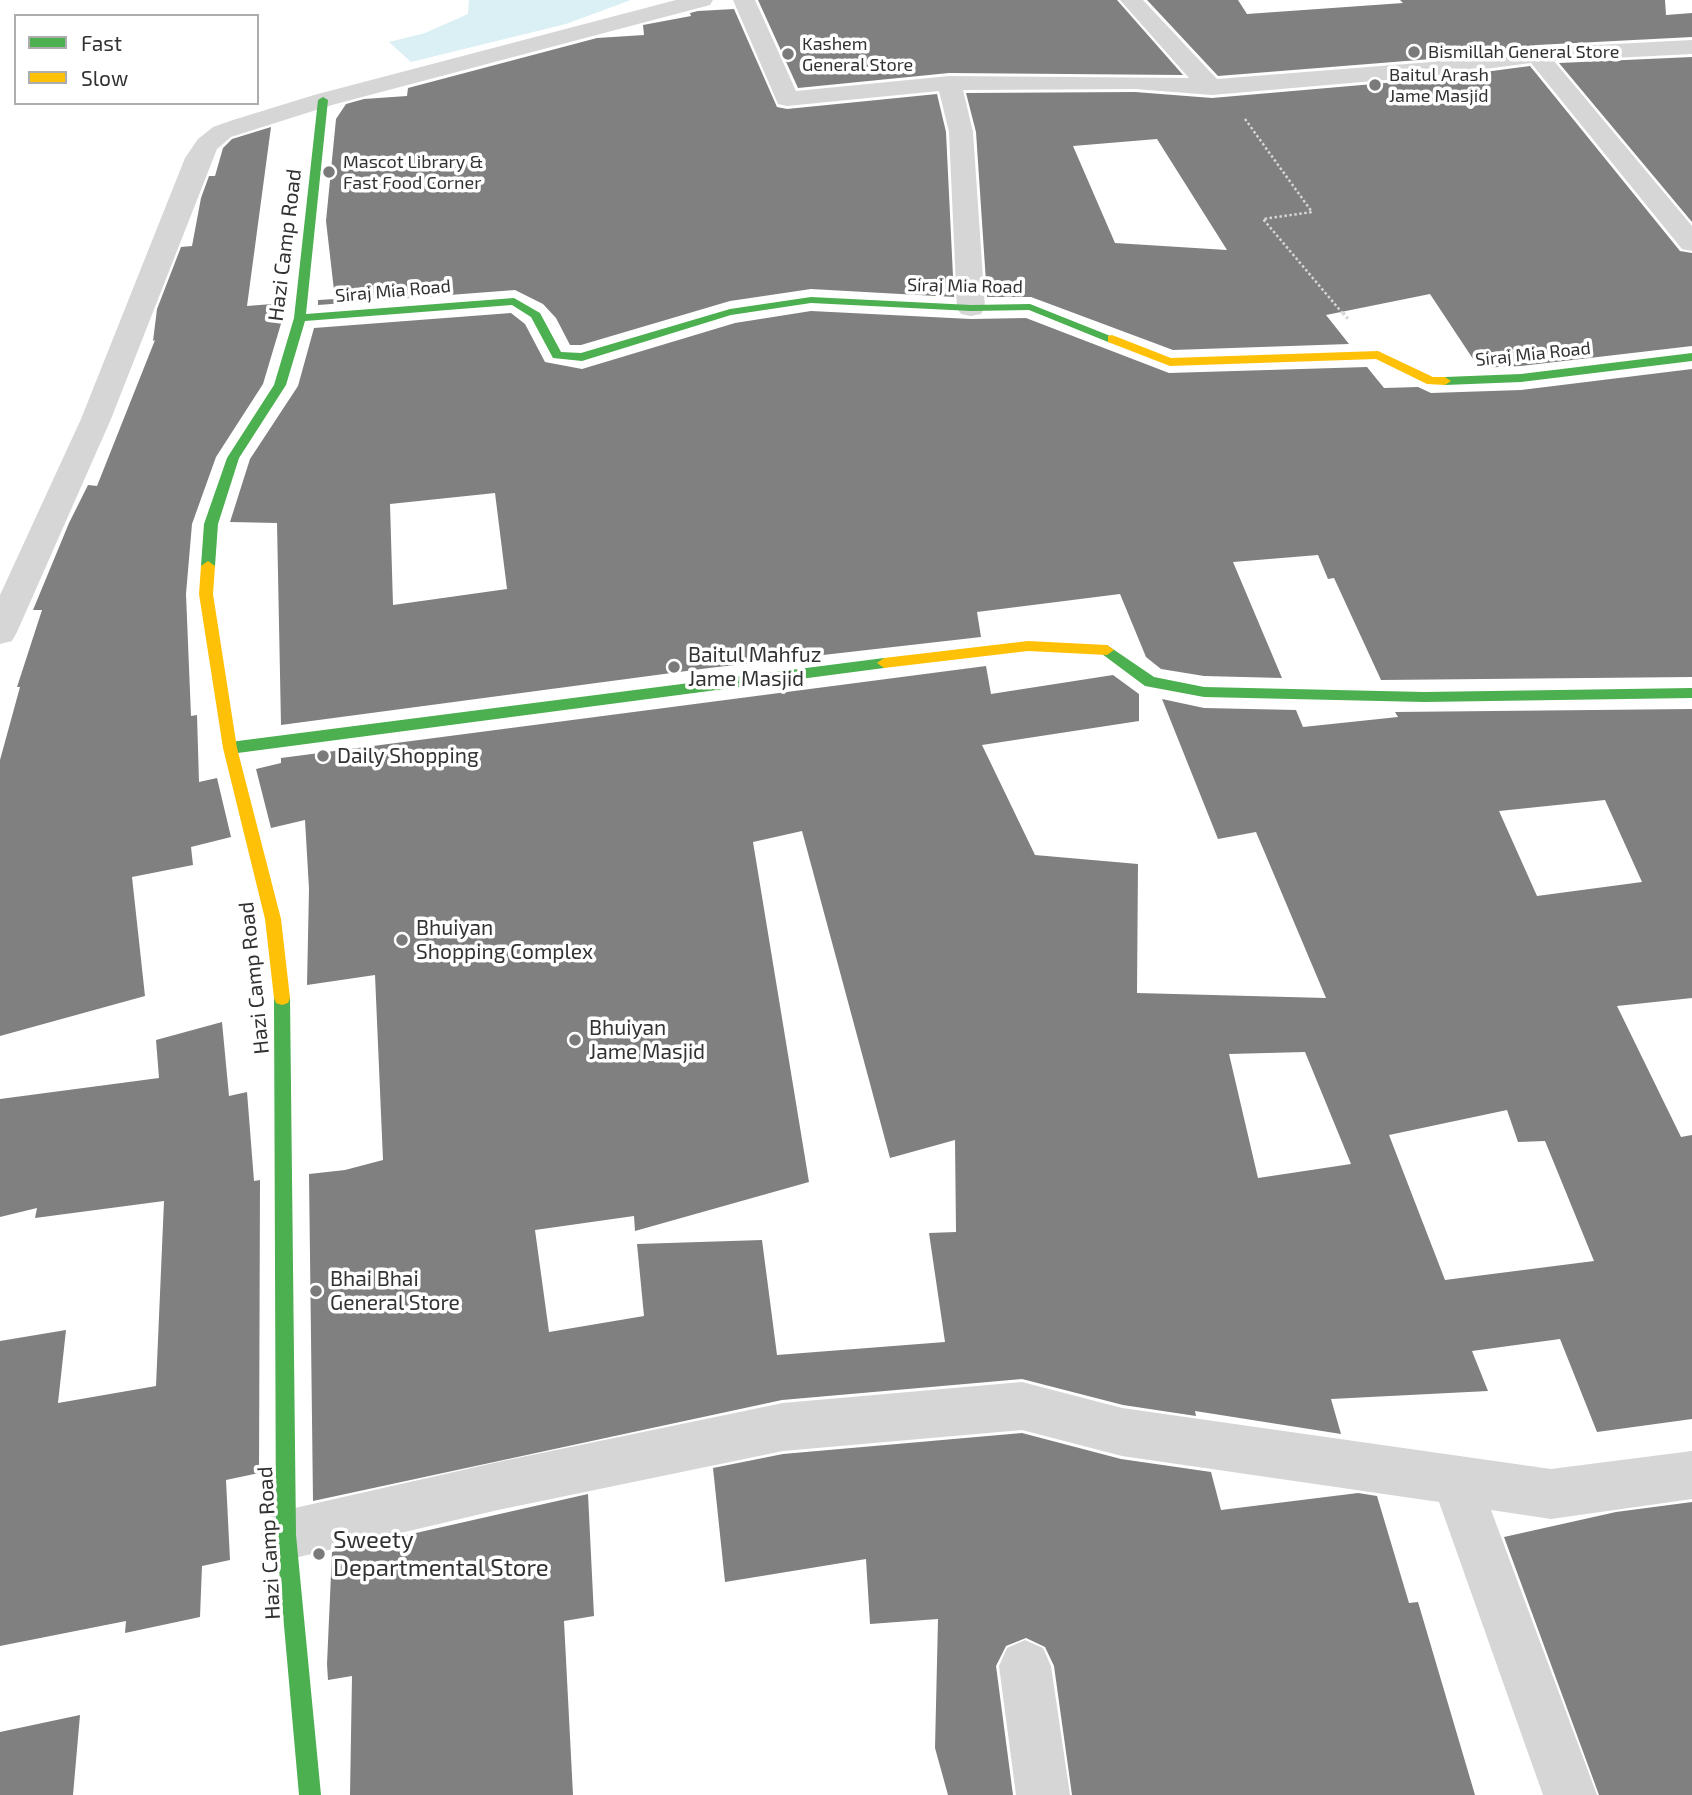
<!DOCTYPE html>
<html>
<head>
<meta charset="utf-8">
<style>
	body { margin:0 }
	#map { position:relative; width:1692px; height:1795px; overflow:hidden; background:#fff; font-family:"Exo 2",sans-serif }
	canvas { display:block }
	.legend { position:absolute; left:14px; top:14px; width:245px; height:91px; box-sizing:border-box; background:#fff; border:2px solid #adadad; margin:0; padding:9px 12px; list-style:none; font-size:21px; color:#323232 }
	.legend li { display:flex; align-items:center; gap:14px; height:35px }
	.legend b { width:35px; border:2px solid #adadad }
</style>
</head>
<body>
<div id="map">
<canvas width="1692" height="1795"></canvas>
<ul class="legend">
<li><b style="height:9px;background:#4caf50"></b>Fast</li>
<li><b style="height:9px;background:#ffc107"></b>Slow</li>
</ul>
</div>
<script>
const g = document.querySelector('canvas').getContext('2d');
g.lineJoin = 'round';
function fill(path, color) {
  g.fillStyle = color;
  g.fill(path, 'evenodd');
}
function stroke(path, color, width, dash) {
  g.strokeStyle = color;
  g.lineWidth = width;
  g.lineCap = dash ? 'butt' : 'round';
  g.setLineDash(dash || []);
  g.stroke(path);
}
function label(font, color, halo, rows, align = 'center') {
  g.font = font + ' "Exo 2",sans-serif';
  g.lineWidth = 7;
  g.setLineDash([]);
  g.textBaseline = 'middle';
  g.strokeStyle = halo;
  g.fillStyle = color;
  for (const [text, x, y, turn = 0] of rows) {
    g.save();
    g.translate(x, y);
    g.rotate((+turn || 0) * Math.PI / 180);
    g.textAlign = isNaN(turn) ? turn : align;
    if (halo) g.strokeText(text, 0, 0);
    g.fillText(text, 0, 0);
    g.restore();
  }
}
const water = new Path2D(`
	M469,0H631L566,24L411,62L389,42L425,33L468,14Z`);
const building = new Path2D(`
	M758,0H1117L1183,75L949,73L798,88Z
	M1147,0H1238L1247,14L1403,3L1400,0H1665L1666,15L1692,13V37L1537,45L1431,59L1218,76Z
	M734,9L777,107L787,109L937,94L946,132L954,297L811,289L730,301L581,345H570L556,318L543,304L515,290L318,305V300L335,299L326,221L336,119L346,104L364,99L407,96L408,88L597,38L644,35L643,25L691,16L690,13L698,11Z
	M1692,57V222L1559,63Z
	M1530,66L1680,251L1692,253V346L1521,366L1479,368L1430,294L1326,315L1349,344L1173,350L1031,297H987L976,132L966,93L1135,92L1212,98L1431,79ZM1157,139L1227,250L1115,243L1073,146Z
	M271,127L247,306L285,303L283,317L263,384L216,457L192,524L186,594L191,716L197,715L199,782L217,778L231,837L191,847L193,865L132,877L145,996L0,1036V760L20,687H17L42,610H33L69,523L88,485L97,486L155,340L153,341L157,309L181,247L192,246L201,198L209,176H215L223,148L232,139Z
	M811,311L971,319L1026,318L1169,373L1367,367L1384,388L1418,387L1431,393L1521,390L1692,369V677L1381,680L1334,578L1328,579L1318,555L1233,562L1282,678L1204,676L1161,669L1146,657L1120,594L977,612L981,637L709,668L281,725L277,523L230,522L250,459L298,386L314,328L511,313L525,324L545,362L582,369L735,323ZM495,493L507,589L393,605L390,504Z
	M986,666L991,694L1113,675L1139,694V721L982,745L1035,855L1138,864L1137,993L1326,998L1256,832L1218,839L1162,699L1204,708L1296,710L1303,727L1398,717L1395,712L1692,709V998L1617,1006L1681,1137L1692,1135V1419L1597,1432L1560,1339L1472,1351L1488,1391L1331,1399L1341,1434L1195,1411L1196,1416L1123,1405L1022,1379L782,1400L313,1501L309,1174L345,1170L383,1160L375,975L307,985L309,889L305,820L271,828L256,769L281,763V758ZM1605,800L1642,882L1537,896L1499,811ZM802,831L890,1158L955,1140L956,1232L929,1233L945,1342L777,1355L762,1240L637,1244L644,1316L549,1332L535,1230L634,1216L635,1231L809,1182L753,842ZM1305,1052L1351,1164L1258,1178L1229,1054ZM1507,1110L1518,1142L1545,1141L1594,1261L1445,1280L1389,1135Z
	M222,1022L229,1096L247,1092L254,1181L260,1180L259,1473L226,1480L230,1560L202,1566L200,1617L125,1633L126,1621L0,1646V1341L66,1330L58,1403L156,1386L164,1201L35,1218L37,1208L0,1217V1099L159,1078L156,1040Z
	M1022,1433L1121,1459L1211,1472L1221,1510L1358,1493L1377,1496L1409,1603L1418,1602L1475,1795H1072L1054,1666L1045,1647L1026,1638L1006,1646L996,1666L1013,1795H948L935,1748L938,1619L870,1624L866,1559L725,1582L713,1468L783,1454Z
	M588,1494L594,1616L564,1621L573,1795H350L352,1676L328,1680L327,1664L332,1552Z
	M1692,1502V1795H1599L1504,1537L1616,1512Z
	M80,1715L73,1795H0V1732Z`);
const pathFar1 = new Path2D(`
	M1245,119L1312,212L1263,219L1344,315`);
const path = new Path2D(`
	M1343,313L1349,320`);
const street = new Path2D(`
	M676,0H713L710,5L332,105L231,137L217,149L111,419L17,632L12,641L0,644V595L81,419L185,158L198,139L213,127L233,120L314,95Z
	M733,0H755L796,91L949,76L1189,78L1120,0H1143L1217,79L1431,62L1537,48L1692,40V54L1554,61L1692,226V251L1682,249L1531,63L1431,76L1212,95L1135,89L963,90L973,132L985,308L981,314L971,316L961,314L957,308L949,132L939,91L787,106L778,104Z
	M1022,1382L1122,1408L1551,1469L1692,1451V1499L1551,1519L1491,1510L1597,1795H1543L1439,1502L1122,1456L1022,1430L783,1451L498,1510L286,1560L268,1553L261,1535L268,1517L286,1510L498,1462L783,1403Z
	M1025,1640L1043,1648L1051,1666L1070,1795H1016L999,1666L1007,1648Z`);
const fast = new Path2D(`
	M323,97L328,100L306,314L514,298L540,313L561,352L581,353L730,309L811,297L971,305L1030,304L1118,339L1112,343L1108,342L1029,310L971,311L811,303L731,315L582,361L553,358L531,317L512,305L305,321L286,385L239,458L218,524L215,566L213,569H203L201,566L204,524L227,458L274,385L294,318L318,100Z
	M1692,353V361L1521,382L1445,385L1439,381L1445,377L1521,374Z
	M1107,645L1154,677L1204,687L1424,692L1692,688V698L1424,702L1204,697L1145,686L1102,654L1100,650L1102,646Z
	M884,658L891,663L884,668L230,754L223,748L230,742Z
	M282,991L288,993L290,998L296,1535L321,1795H299L276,1535L274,998L276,993Z`);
const slow = new Path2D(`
	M1112,335L1171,358L1378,351L1433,377H1445L1451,381L1445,385L1427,384L1376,359L1170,366L1108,342V336Z
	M208,561L215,566L213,594L237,748L281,919L290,998L288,1003L282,1005L276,1003L274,998L265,919L223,748L199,594L201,566Z
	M1028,641L1107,645L1114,650L1107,655L1028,651L884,668L877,663L884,658Z`);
const markers = [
	[1414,52,7,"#7a7a7a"],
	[788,54,7,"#7a7a7a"],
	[1375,85,7,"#7a7a7a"],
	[329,172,7,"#7a7a7a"],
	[674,667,7,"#7a7a7a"],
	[323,756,7,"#7a7a7a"],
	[402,940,7,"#7a7a7a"],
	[575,1040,7,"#7a7a7a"],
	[316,1291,7,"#7a7a7a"],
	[319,1554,7,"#7a7a7a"]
];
const farPoinames = [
	["Kashem",802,44],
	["General Store",802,65],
	["Bismillah General Store",1428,52],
	["Baitul Arash",1389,75],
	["Jame Masjid",1389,96],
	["Mascot Library &",343,162],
	["Fast Food Corner",343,183]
];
const farStreetnames = [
	["Siraj Mia Road",965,286,1],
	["Siraj Mia Road",393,291,-5],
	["Siraj Mia Road",1533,354,-6]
];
const streetNames = [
	["Hazi Camp Road",285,245,-83],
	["Hazi Camp Road",254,978,-96],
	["Hazi Camp Road",269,1543,-93]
];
const poiNames = [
	["Baitul Mahfuz",688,655],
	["Jame Masjid",688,679],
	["Daily Shopping",337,756],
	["Bhuiyan",416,928],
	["Shopping Complex",416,952],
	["Bhuiyan",589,1028],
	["Jame Masjid",589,1052],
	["Bhai Bhai",330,1279],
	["General Store",330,1303]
];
const nearPoinames = [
	["Sweety",333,1540],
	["Departmental Store",333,1568]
];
fill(water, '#dbf0f4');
fill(building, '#808080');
stroke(pathFar1, '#d6d6d6', 2.5, [2.5, 2.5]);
stroke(path, '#d6d6d6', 3.5, [2.5, 2.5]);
fill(street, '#d6d6d6');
fill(fast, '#4caf50');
fill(slow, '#ffc107');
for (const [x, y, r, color] of markers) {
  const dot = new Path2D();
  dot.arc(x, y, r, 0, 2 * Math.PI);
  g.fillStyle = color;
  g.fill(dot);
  stroke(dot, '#fff', 2.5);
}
label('18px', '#323232', '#fff', farPoinames, 'left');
label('18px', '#323232', '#fff', farStreetnames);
label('21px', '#323232', '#fff', streetNames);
label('21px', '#323232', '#fff', poiNames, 'left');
label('24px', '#323232', '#fff', nearPoinames, 'left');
</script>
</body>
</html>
